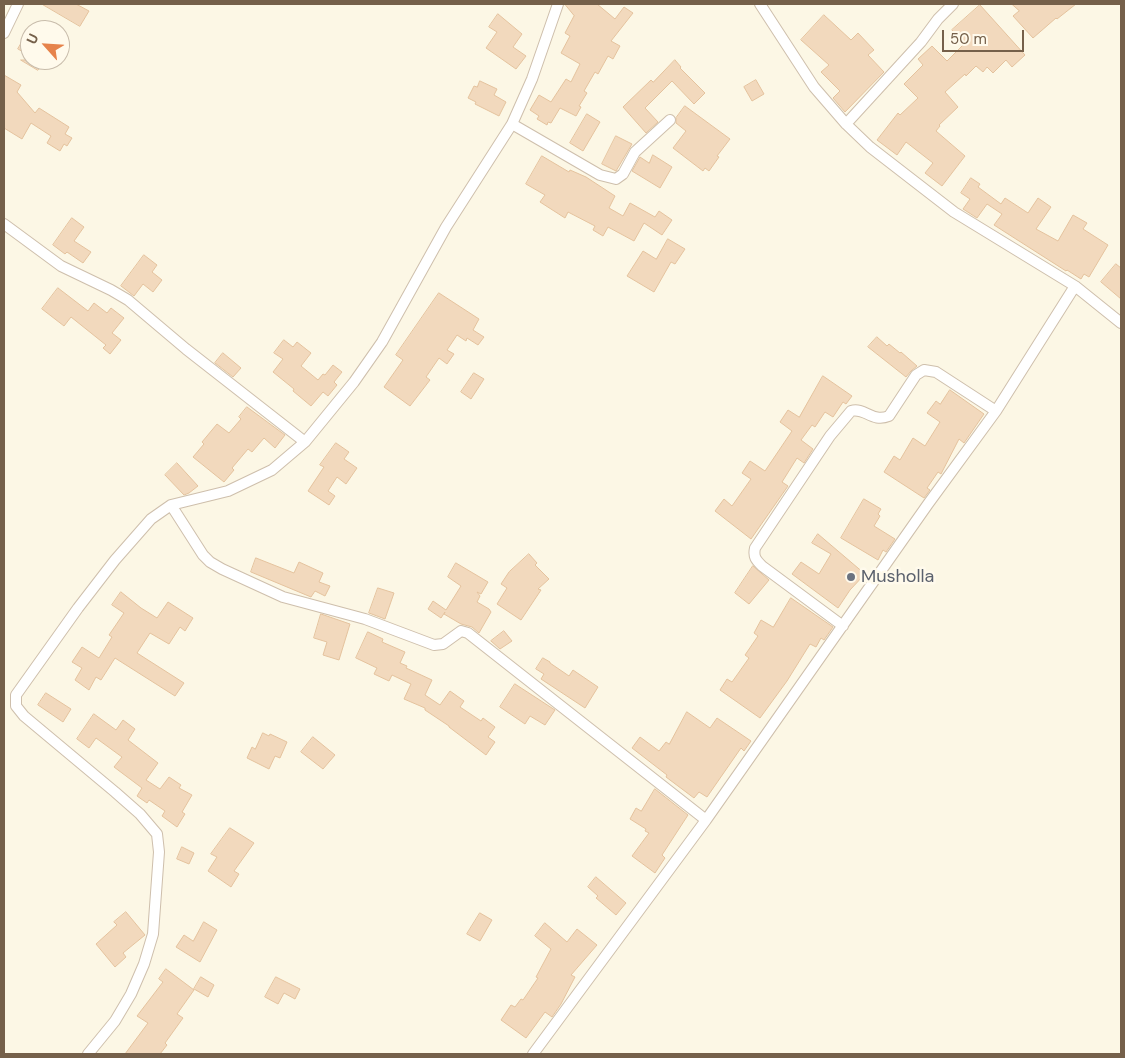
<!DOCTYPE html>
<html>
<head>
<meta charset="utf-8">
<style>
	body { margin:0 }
	#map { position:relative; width:1125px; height:1058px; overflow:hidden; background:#fcf7e5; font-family:"DM Sans",sans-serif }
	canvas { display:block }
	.frame { position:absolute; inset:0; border:5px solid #75604a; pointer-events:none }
	.north { position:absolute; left:20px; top:20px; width:50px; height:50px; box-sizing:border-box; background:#fffaec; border:1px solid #c8bcab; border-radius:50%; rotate:296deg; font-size:14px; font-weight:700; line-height:20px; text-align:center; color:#75604a }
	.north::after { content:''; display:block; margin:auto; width:18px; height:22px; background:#e6834b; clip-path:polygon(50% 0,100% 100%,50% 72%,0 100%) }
	.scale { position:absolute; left:942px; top:30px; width:82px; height:22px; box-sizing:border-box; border:2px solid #75604a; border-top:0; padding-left:6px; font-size:15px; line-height:18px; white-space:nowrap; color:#75604a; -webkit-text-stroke:4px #fffaec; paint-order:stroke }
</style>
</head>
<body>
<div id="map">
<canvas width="1125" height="1058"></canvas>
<div class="frame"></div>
<div class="north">U</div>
<div class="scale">50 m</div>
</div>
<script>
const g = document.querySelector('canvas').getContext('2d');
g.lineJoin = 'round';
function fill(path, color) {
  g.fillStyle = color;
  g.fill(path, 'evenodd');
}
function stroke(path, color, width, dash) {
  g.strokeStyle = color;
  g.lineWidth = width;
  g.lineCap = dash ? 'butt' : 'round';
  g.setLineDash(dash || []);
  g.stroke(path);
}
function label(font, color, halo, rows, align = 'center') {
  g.font = font + ' "DM Sans",sans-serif';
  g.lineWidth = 5;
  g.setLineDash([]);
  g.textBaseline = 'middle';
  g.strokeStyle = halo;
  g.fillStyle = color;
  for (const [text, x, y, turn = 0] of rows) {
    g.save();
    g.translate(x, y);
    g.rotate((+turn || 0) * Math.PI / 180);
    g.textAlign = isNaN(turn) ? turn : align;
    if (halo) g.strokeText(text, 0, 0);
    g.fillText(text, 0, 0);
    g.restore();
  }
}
const building = new Path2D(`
	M42,4H76L89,11L80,26Z
	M565,4H597L615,19L624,7L633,13L611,41L620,46L613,59L608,56L598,74L595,72L584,91L587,93L579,106L581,107L576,116L560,108L551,123L548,122L547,125L537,119L539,116L530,110L539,95L551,102L566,79L571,82L580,64L561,53L570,36L565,33L574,16Z
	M1012,4H1076L1057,19L1056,18L1033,38L1013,16L1019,11Z
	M980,5L1025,55L1012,67L1006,60L993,73L987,67L983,72L976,66L966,76L965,74L945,92L958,107L939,125L940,126L936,131L965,156L942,186L925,173L933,163L906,142L897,155L877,140L898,113L900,115L918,98L904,84L923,65L918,59L932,46L947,61L964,44L952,30Z
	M498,14L522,34L513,47L526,56L516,69L486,48L497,32L489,27Z
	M824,15L851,40L858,33L874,50L868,55L884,72L845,112L833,98L840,91L821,72L829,65L801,40Z
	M30,28V56L18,49Z
	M21,60H45L38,70Z
	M675,60L681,67L680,68L705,93L694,104L672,81L645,108L658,122L646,133L623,107L651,80L653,82Z
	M4,75L21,85L17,92L35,113L39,108L69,127L65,134L72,138L67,146L64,144L60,151L47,143L51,136L31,123L22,139L4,128Z
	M756,80L764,94L752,101L744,87Z
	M480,81L497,89L494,95L506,102L499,116L475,104L476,102L468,98L474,86L477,87Z
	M685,106L730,139L717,156L719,157L709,171L705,168L703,171L673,148L686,131L676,123V118Z
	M587,114L600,122L583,151L570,143Z
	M616,136L632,144L616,171L602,164Z
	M653,155L672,167L660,188L632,171L640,157L649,163Z
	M542,156L569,172L570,170L586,177L615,196L609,208L623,216L630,203L655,217L659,211L672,220L662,235L644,223L634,241L608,227L603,236L593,230L595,226L568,212L565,218L540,202L545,195L526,184Z
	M971,178L980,184L978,187L1001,204L1005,198L1028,213L1038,198L1051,207L1036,229L1058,241L1073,215L1087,223L1083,229L1108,245L1089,277L1084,274L1081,279L1067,270L1066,271L994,225L1002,214L987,204L977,218L963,209L970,199L961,193Z
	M72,218L84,227L74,241L91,252L83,263L67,252L65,254L53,245Z
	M668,239L685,249L675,264L671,262L654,292L627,276L643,251L656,259Z
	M144,255L157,265L152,272L162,280L153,292L143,284L134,296L121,286Z
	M1116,264L1121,268V299L1101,282Z
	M58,288L88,311L94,303L107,313L111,308L124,318L112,333L121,340L110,354L103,348L106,345L71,317L64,326L42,309Z
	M439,293L479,319L473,330L484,337L478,345L467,338L466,341L457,335L447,350L454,354L447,364L439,358L426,377L430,380L410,406L384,387L403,360L396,355Z
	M877,337L887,346L889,344L900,353L901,352L917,366L911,371L906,377L868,347Z
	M284,340L293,347L297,342L311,353L301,366L318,380L323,374L325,375L333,365L342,372L334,382L337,385L328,396L323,392L311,406L293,391L294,389L273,372L283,359L274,353Z
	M223,353L241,368L233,377L215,363Z
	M474,373L484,379L471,399L461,392Z
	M823,376L852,396L846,404L843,402L833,417L825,412L815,427L812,425L801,440L813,449L804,463L797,458L782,482L788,486L751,539L715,511L724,499L732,506L751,479L742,473L750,461L765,471L792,431L780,422L788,410L799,417Z
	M950,390L984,414L964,443L959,439L941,474L938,472L927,488L930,490L924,498L884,472L894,456L900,460L913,438L925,446L940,422L927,413L936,401L940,404Z
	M247,407L285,435L275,448L264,438L252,452L248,449L232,468L234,470L224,482L193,457L204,444L202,442L217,424L229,433L241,419L239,417Z
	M336,443L349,452L344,459L357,468L346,484L337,477L328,491L335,496L329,505L308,491L324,467L320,465Z
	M177,463L198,486L189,493L184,495L165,475Z
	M864,499L881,509L878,514L880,516L874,526L895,539L886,552L883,550L878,560L841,538Z
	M818,534L865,574L850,590L838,608L792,574L801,562L819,574L831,554L812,543Z
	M529,554L537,563L535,565L549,579L538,589L541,590L521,620L497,604L507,588L501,584L509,572Z
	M256,558L294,573L299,562L323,573L319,582L330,586L325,596L315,591L311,597L251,572Z
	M456,563L488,582L481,594L477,592L480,596L477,602L489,609L491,612L479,633L472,627L461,624L444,614L445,612L441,618L428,609L433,601L446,610L461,586L448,577Z
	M753,566L769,580L749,604L735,593Z
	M378,588L394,593L385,619L369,613Z
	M121,592L141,608L157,618L168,602L193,618L185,631L180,627L169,644L150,633L137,653L184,683L175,696L115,658L101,680L96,677L89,690L75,680L82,668L72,662L82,647L99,658L112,637L109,635L124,613L112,605Z
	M791,598L833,627L824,640L821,638L816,647L810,644L787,681L760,718L720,690L727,679L732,682L749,658L745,655L758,636L754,633L761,620L773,627Z
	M321,614L350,624L339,660L323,655L327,642L314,638Z
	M504,631L512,641L500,649L491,641Z
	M368,632L383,639L382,642L405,652L400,663L407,666L406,668L432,680L425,695L440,705L450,691L464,701L460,707L481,721L483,718L495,727L488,737L495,742L486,755L449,727V726L425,710V708L404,699L411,684L392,675L389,681L374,674L377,668L356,658Z
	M543,658L550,662V663L569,676L573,670L598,687L585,708L541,679L544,674L536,669Z
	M515,684L555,710L545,725L530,716L525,724L500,707Z
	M46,693L71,709L63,722L38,705Z
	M687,712L710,728L717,718L751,741L744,751L741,748L707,797L699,792L694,798L666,777L667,775L632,748L640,737L659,751L666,742L669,744Z
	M94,714L116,730L123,720L135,729L128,740L158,763L146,780L160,789L169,777L181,785L179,788L192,795L182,812L185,814L177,827L162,816L165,811L149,800L147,803L137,796L142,788L114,767L122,757L96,738L89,748L77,739Z
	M263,733L269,736L270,734L287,742L280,758L275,756L269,769L247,758L252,747L255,749Z
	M313,737L335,755L323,769L301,752Z
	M655,789L688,815L662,855L665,858L655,873L632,856L649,833L645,831L646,829L630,819L636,808L641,811Z
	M230,828L254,843L234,871L239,874L231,887L208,871L217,857L211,854Z
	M182,847L194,853L189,864L177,859Z
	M596,877L626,903L616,915L596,898L598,896L588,887Z
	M126,912L145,935L123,953L126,957L115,967L96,944L117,925L114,922Z
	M480,913L492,920L480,941L467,934Z
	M204,922L217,930L200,962L176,947L184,935L193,941Z
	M545,923L567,942L577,929L597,945L571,975L575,977L561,1004L552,1017L545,1012L526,1038L501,1020L511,1005L515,1007L521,999L523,1000L538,978L536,977L551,949L535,936Z
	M166,969L194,990L177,1014L183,1018L165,1043L167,1045L160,1054H125L148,1023L137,1016L163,982L159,979Z
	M201,977L214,985L208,997L194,989Z
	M276,977L300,989L295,999L284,993L278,1004L265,997Z`);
const minor = new Path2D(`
	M760,4L814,87L846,124L870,147L954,212L1075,286L1121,323
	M4,33L18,4
	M512,124L600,175L616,179L623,174L635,152L670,120
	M846,124L921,42L938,19L953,4
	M4,224L61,266L111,290L128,300L186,349L305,442
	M171,505L203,555L210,562L222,569L283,597L365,619L434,645L443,644L461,631L468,633L706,820
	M843,626L762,566C756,560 753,557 755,548L830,436L851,411C865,407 872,423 889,416L916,375L924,370L936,372L996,411
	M88,1054L115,1021L131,994L144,964L153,934L159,852L157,834L140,814L115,792L24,716L16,706V695L78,608L115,560L151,519L171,505L228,491L272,470L305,442L354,382L382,342L446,227L512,124L532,79L558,4
	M533,1054L706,820L928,504L996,411L1075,286`);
const markers = [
	[851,577,5,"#6b7280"]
];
const worshipNames = [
	["Musholla",861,577]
];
fill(building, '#f2d9bd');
stroke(building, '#e4c29d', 1);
stroke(minor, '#cebfac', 12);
stroke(minor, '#fff', 10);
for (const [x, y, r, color] of markers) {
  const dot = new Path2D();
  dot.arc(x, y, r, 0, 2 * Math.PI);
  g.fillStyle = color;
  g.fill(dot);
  stroke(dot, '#fffaec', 2);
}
label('18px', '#5b616d', '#fffaec', worshipNames, 'left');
</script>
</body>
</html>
